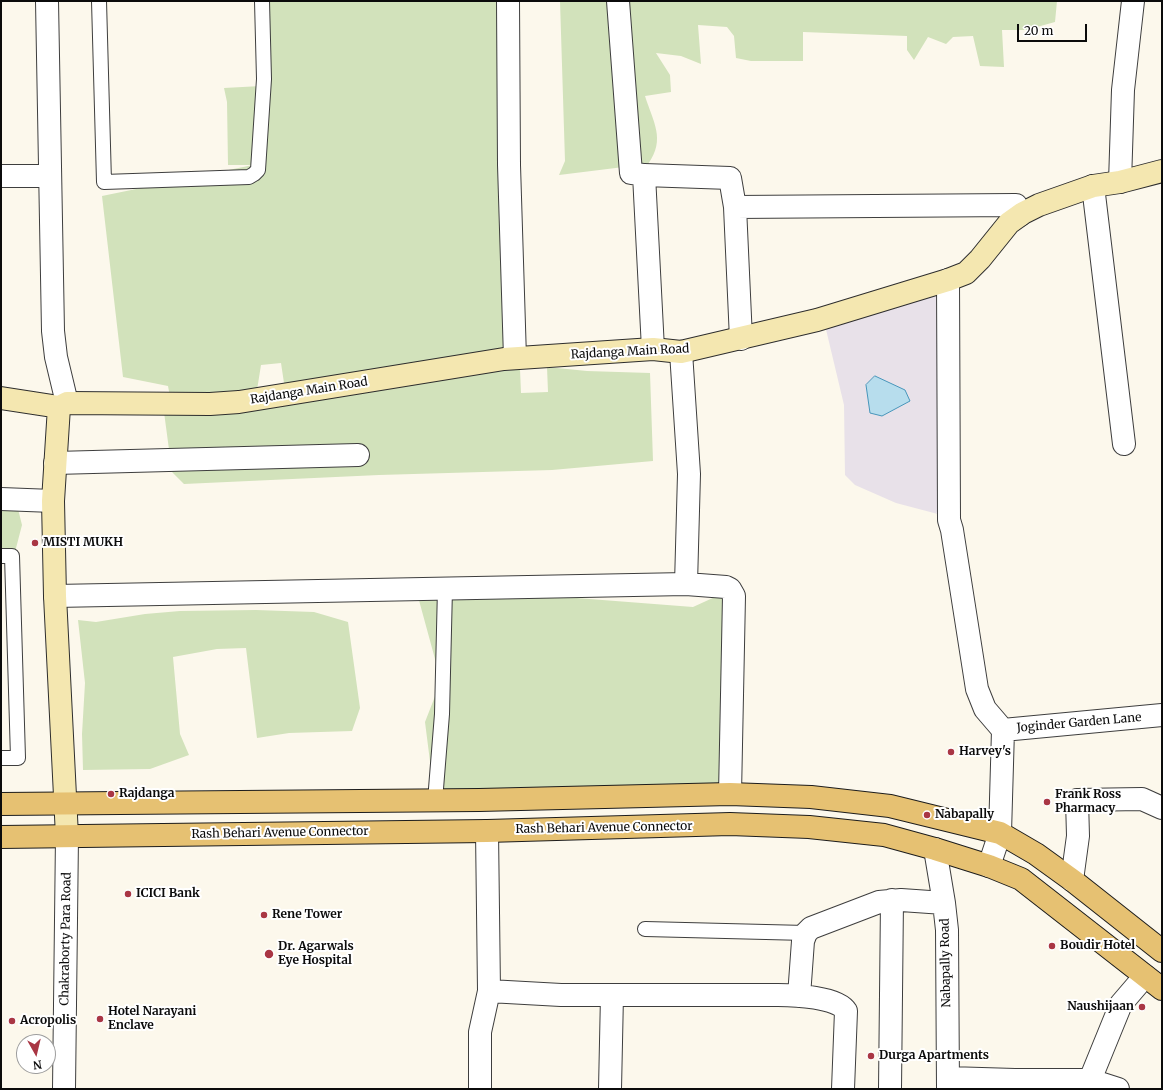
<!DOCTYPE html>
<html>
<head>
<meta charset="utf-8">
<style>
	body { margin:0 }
	#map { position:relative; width:1163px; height:1090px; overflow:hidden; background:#fcf8ec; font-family:Merriweather,serif }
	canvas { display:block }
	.frame { position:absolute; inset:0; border:2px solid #0b0b0b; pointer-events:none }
	.north { position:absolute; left:16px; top:1034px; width:40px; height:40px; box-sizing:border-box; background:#fff; border:1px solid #9d9d9d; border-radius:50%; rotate:172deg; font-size:11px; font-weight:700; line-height:16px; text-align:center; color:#0b0b0b }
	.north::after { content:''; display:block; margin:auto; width:14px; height:18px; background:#a93644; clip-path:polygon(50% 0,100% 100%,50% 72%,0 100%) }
	.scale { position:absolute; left:1017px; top:24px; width:70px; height:18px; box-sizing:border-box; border:2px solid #0b0b0b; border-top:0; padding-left:5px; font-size:12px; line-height:14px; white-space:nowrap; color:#0b0b0b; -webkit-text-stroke:3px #fff; paint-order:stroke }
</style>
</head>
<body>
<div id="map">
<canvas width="1163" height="1090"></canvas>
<div class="frame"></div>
<div class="north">N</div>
<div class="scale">20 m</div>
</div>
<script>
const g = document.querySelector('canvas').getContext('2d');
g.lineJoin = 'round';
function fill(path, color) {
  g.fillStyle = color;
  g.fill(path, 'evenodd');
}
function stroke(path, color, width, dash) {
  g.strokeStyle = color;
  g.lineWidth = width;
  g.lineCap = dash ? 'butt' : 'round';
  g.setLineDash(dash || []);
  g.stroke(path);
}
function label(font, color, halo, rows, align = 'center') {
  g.font = font + ' Merriweather,serif';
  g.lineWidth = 4;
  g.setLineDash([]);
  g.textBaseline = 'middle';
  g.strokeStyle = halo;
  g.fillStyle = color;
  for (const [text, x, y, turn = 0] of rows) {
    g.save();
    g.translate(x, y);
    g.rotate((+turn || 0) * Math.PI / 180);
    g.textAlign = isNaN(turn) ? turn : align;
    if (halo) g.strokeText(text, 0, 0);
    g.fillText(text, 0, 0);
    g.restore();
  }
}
const industrial = new Path2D(`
	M947,293L953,518L896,503L855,485L845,475L844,405L824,321Z`);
const green = new Path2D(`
	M267,1H502L510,355L401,370L284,383L281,363L261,365L257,390L371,387L520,369L521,393L548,392L547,367L587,371L650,373L653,461L552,470L379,475L184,484L172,472L162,397H170L168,386L123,377L102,196L253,165H228L227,102L224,88L261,86Z
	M560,1H1057L1055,22L1026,30H1002L1004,67L980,66L973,36L953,37L946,44L928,37L914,60L907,50V36L803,32V61H751L736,58L734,36L727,27L698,25L701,64L681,56L656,53L670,75L671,92L645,96C653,122 666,139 648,164L559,175L565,161Z
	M16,501L22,525L15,552L1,553V502Z
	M728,591L730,794L435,801L425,722L441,681L417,593H512L693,607Z
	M256,610L314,612L348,622L360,708L352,731L289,733L257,738L246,648L217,649L173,657L180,734L189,755L150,769L83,770L82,734L85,683L78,620L96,622L145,614L180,611Z`);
const water = new Path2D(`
	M875,376L905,390L910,401L882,416L870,413L866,385Z`);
const lane = new Path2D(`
	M99,1L104,182L249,177L254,174L258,170L264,79L262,1
	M1,556H12L18,758H1
	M435,801L442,714L445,588
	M645,929L806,933`);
const street = new Path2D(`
	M47,1L53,331L56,357L67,403
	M508,1L509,165L515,358
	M618,1L631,173L644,175L730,178L735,207L741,339
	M644,175L653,349
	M1,176H50
	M1120,182L1123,90L1133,1
	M1093,186L1124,444
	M735,207L1016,205L1020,215
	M948,280L949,520L952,530L977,689L985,709L1003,730
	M681,352L689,474L686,584
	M55,463L358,455
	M1,499L53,501
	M55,596L686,584L726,587L730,589L734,596L730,794
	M935,849L944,903L947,930L948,1089
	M989,866L1000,833L1003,730L1162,715
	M1072,880L1078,836L1077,800L1142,799L1162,808
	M489,991L561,995H778C794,995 838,997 846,1011L843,1089
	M799,996L803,941L806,933L811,928L879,902L901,900L944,903
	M948,1078L1015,1080H1090L1118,1089
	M1090,1080L1121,1004L1145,976
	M64,1089L67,836
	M480,1089V1032L489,991L487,831
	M610,1089L612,995
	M890,1089L892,900`);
const secondary = new Path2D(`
	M1,398L59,407
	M59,407L67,403L210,404L239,402L504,359L653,349L681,352L817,320L948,280L966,273L980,259L1009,223L1023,213L1039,205L1093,186L1120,182L1162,171
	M59,407L53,501L55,596L67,836`);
const primary = new Path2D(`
	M1,804L479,800L730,794L811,797L890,806L1000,833L1036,854L1072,880L1162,951
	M1,837L487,831L730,824L809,827L884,835L935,849L989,866L1021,879L1162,989`);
const markers = [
	[35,543,4,"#a93644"],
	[951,752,4,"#a93644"],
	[111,794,4,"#a93644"],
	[1047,802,4,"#a93644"],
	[927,815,4,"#a93644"],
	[128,894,4,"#a93644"],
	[264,915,4,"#a93644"],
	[1052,946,4,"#a93644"],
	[269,954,5,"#a93644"],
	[1142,1007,4,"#a93644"],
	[100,1019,4,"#a93644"],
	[12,1021,4,"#a93644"],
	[871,1056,4,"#a93644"]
];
const streetNames = [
	["Rajdanga Main Road",630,352,-3],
	["Rajdanga Main Road",309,391,-9],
	["Joginder Garden Lane",1079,723,-5],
	["Rash Behari Avenue Connector",604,828,-1],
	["Rash Behari Avenue Connector",280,833,-1],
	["Chakraborty Para Road",66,939,-89],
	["Nabapally Road",946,963,-91]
];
const poiNames = [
	["MISTI MUKH",43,543],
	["Harvey's",959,752],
	["Rajdanga",119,794],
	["Frank Ross",1055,795],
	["Pharmacy",1055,809],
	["Nabapally",935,815],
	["ICICI Bank",136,894],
	["Rene Tower",272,915],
	["Boudir Hotel",1060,946],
	["Dr. Agarwals",278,947],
	["Eye Hospital",278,961],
	["Naushijaan",1134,1007,"right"],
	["Hotel Narayani",108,1012],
	["Enclave",108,1026],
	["Acropolis",20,1021],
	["Durga Apartments",879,1056]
];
fill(industrial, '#e8e1e9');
fill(green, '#d2e2bb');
fill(water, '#b7dded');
stroke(water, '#4896bb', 1);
stroke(lane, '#3e3e3e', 16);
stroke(street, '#3e3e3e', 24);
stroke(secondary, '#2d2d2d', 24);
stroke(primary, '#1c1c1c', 24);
stroke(lane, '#fff', 14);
stroke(street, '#fff', 22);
stroke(secondary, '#f4e7b0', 22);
stroke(primary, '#e6c172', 22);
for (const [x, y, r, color] of markers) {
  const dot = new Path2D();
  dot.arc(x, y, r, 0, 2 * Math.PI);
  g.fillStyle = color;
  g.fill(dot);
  stroke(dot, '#fff', 1.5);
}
label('12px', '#0b0b0b', '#fff', streetNames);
label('bold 12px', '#0b0b0b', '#fff', poiNames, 'left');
</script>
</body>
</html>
